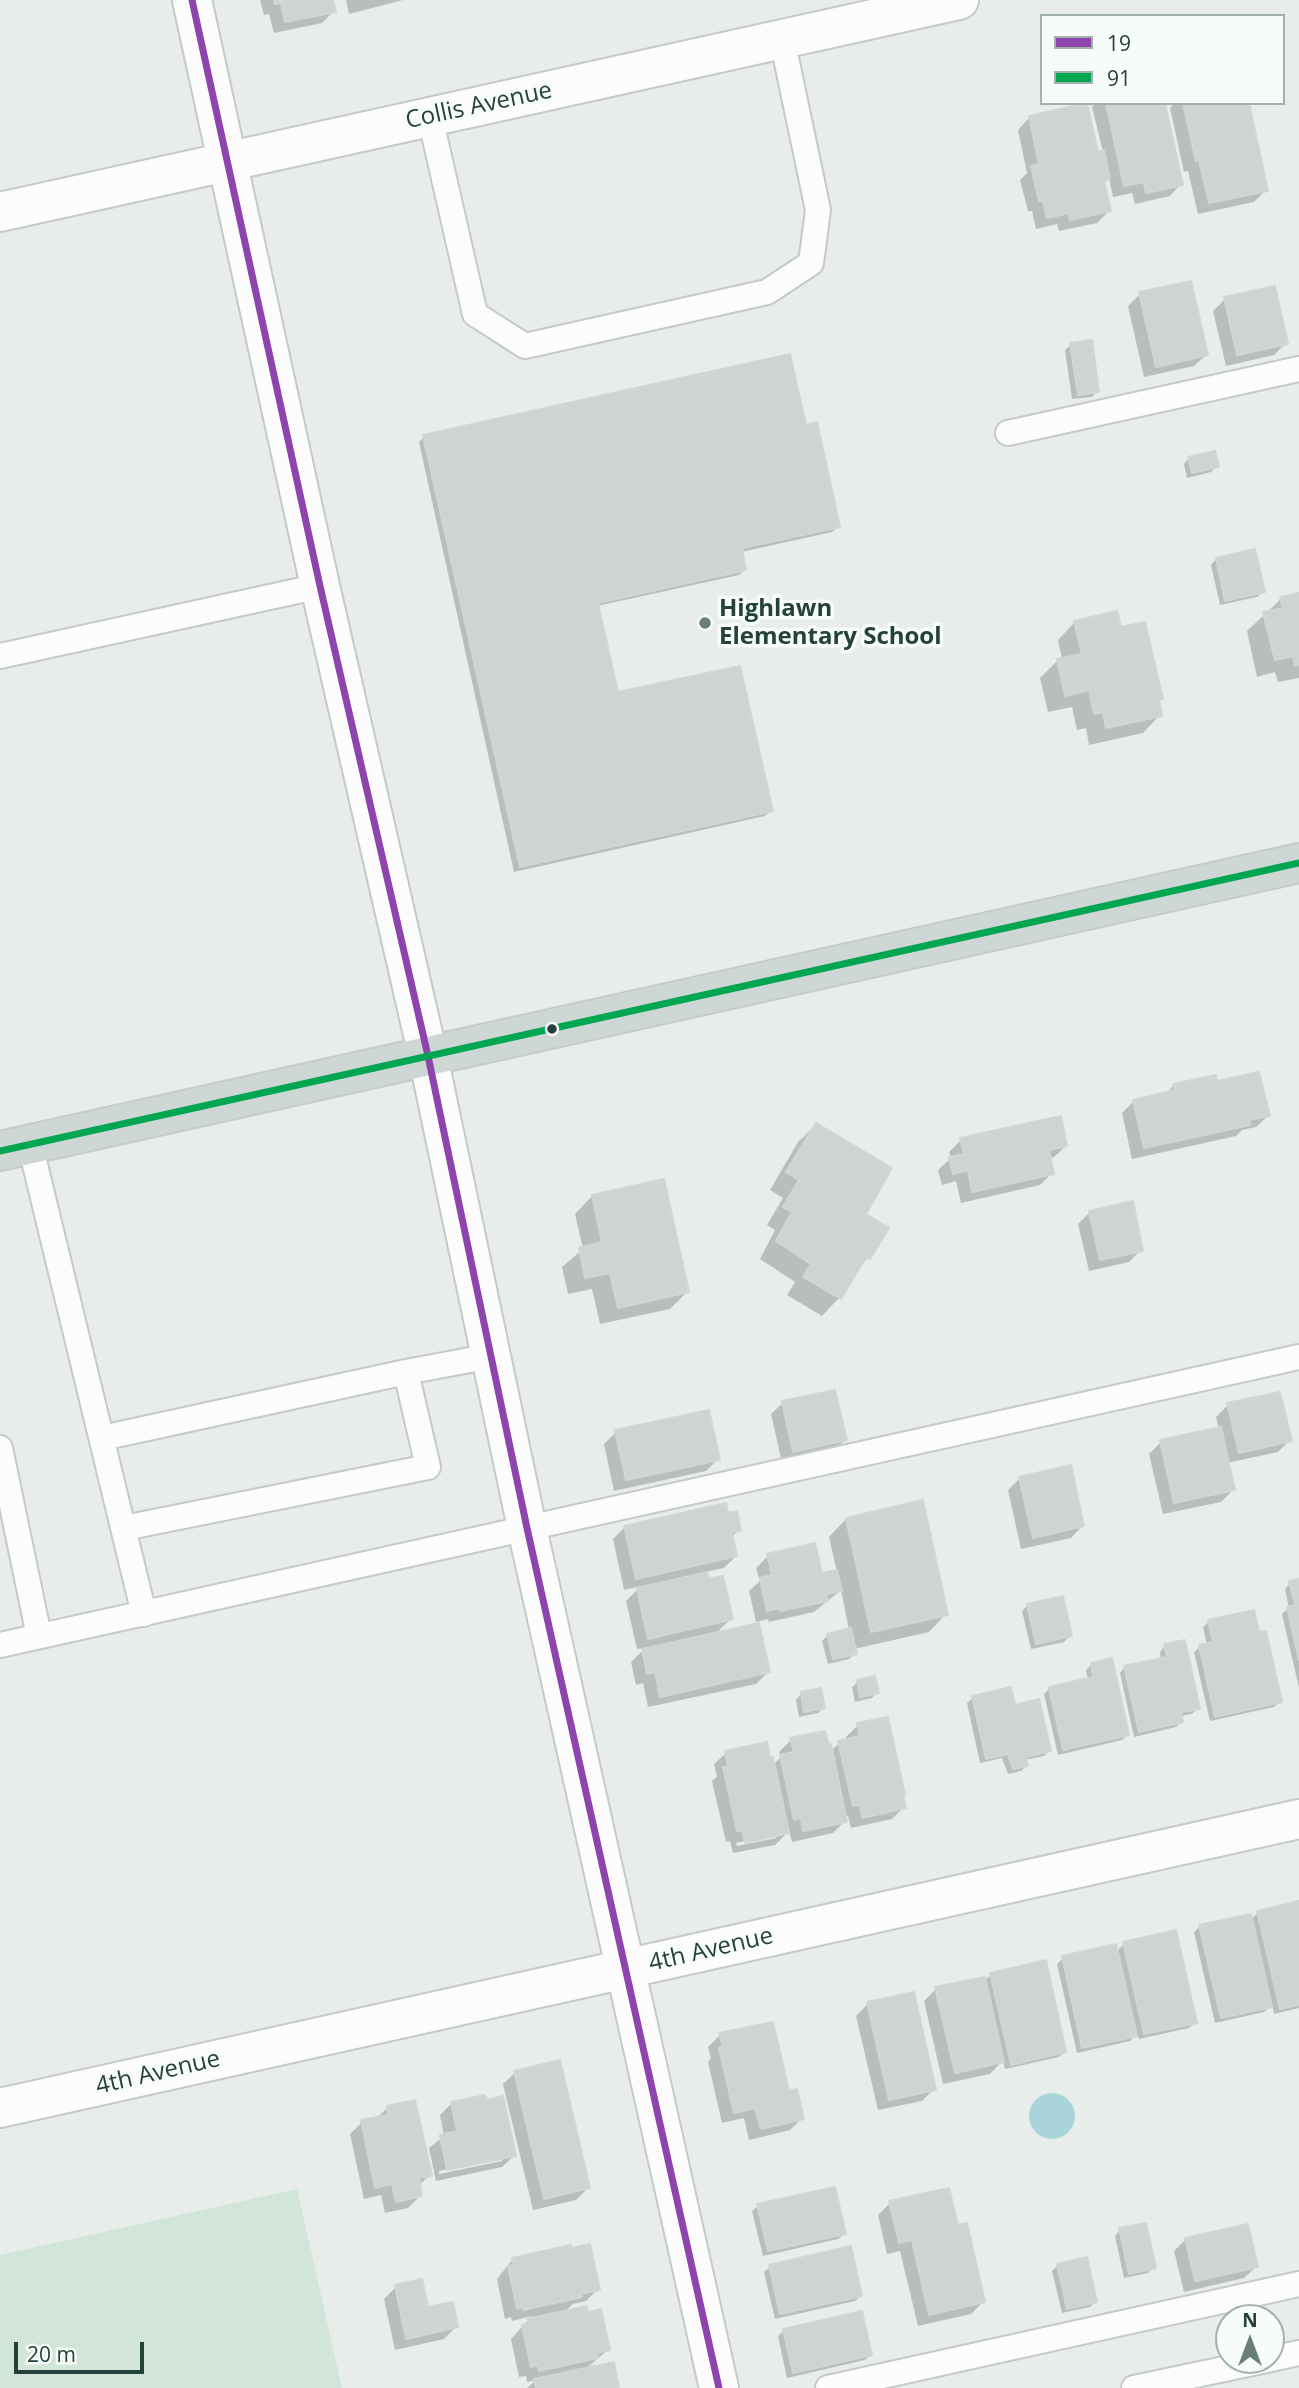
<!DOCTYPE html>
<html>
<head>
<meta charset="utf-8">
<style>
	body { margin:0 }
	#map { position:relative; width:1299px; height:2388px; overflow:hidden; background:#e8edeb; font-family:"Open Sans",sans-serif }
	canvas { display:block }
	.legend { position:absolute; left:1040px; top:14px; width:245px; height:91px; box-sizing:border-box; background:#f7fbf9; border:2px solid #a3b1ad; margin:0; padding:9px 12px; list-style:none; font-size:21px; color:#24423a }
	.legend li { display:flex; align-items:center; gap:14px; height:35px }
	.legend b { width:35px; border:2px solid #a3b1ad }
	.north { position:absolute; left:1215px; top:2304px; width:70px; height:70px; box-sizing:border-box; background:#f7fbf9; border:2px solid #a3b1ad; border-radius:50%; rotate:0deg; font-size:19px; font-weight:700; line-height:28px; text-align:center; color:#24423a }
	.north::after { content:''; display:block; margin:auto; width:24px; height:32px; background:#697e78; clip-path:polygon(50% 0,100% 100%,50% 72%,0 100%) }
	.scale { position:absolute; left:14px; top:2342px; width:130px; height:32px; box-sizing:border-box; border:4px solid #24423a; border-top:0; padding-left:9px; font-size:21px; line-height:24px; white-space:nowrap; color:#24423a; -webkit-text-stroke:5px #f7fbf9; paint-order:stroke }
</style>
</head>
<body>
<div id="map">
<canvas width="1299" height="2388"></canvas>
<ul class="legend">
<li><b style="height:9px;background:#8e44ad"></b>19</li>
<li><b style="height:9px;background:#00a651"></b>91</li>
</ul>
<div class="north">N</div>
<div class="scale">20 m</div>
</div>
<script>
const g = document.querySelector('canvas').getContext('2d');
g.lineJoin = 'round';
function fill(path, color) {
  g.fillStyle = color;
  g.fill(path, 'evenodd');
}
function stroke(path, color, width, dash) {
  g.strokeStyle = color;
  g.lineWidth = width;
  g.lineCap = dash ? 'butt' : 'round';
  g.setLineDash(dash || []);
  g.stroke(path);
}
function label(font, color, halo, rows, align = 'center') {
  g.font = font + ' "Open Sans",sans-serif';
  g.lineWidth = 7;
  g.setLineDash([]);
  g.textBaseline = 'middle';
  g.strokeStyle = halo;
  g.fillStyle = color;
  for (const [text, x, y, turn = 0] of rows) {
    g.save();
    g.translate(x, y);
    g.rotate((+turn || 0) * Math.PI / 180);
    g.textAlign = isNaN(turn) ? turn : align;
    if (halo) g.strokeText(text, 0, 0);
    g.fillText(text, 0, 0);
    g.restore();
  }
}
const green = new Path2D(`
	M297,2189L342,2388H0V2255Z`);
const water = new Path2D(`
	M1029 2116a23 23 0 1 1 46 0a23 23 0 1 1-46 0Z`);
const shadow = new Path2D(`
	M260,0H332L334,11L322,23L274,33L269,14L264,15Z
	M346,0H403L349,14Z
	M1096,103H1164L1181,184L1170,196L1135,204L1132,193L1113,197L1109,178L1103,184L1109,211L1097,223L1059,231L1057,224L1036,229L1032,211H1028L1020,180L1027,173L1018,130L1029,118L1097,154L1103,152L1092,107Z
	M1175,103H1247L1266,190L1254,202L1198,214L1188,171L1184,172L1170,108Z
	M1140,294L1206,355L1194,366L1144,377L1128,306Z
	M1225,299L1286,343L1274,355L1226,366L1213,311Z
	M1071,345L1097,391L1092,397L1072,399L1065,350Z
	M805,427L838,526L832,532L741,552L745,569L739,575L597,606L616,694L771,811L765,816L514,872L419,442L424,437Z
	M1189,458L1217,466L1211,472L1187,478L1184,464Z
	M1216,559L1263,592L1257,597L1220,605L1211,565Z
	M1299,595V678L1278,682L1275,672L1257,677L1247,631L1281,599Z
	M1075,622L1161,699L1157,702L1160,715L1143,733L1089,745L1086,728L1077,730L1072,707L1048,712L1040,678L1058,660L1062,659L1058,640Z
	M1216,1083L1268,1116L1256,1127L1242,1130L1236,1136L1132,1159L1122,1113L1134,1101L1165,1094L1174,1085Z
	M816,1125L864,1215L868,1258L855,1271L839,1298L822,1316L787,1295L795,1282L760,1259L775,1230L767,1225L783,1198L770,1190L798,1142Z
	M961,1140L1066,1146L1054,1157L1049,1159L1052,1173L1040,1185L961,1203L956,1181L942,1185L938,1170L951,1158L949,1152Z
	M592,1196L687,1292L670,1309L600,1324L592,1289L568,1294L562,1267L583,1249L575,1214Z
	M1090,1212L1141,1250L1129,1262L1089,1271L1078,1224Z
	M783,1403L845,1440L833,1452L782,1463L771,1414Z
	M1228,1405L1290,1440L1278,1452L1227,1463L1233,1490L1221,1502L1163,1514L1149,1454L1161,1442L1219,1429L1216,1417Z
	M616,1432L718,1459L706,1471L614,1491L604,1444Z
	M1020,1478L1082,1526L1071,1538L1021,1549L1008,1490Z
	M727,1515L739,1530L731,1538L736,1556L724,1568L705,1572L707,1581L731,1619L715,1634L768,1672L756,1684L648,1707L643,1683L636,1685L631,1662L645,1648L637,1649L626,1601L641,1586L624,1590L613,1539L625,1527Z
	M846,1519L946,1614L929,1632L854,1649L855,1654L849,1659L828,1664L822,1641L828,1635L849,1630L841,1590L814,1612L769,1622L768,1619L756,1622L749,1591L760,1581L756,1568L768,1556L821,1575L837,1572L829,1537Z
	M1299,1581V1688L1282,1614L1289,1608L1285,1589L1290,1583Z
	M1028,1605L1070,1636L1064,1642L1031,1649L1022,1611Z
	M1209,1622L1258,1634L1280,1701L1274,1707L1210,1721L1194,1652L1200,1647L1207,1645L1203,1627Z
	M1165,1646L1198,1708L1192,1714L1180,1716L1181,1722L1176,1727L1134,1737L1120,1673L1125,1667L1161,1660L1160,1652Z
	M1091,1665L1127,1735L1122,1740L1058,1755L1044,1694L1050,1688L1088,1680L1086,1670Z
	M858,1682L877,1692L872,1698L855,1702L852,1687Z
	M801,1694L823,1708L818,1713L799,1717L796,1700Z
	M973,1698L1014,1707L1049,1750L1044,1756L1025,1760L1026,1766L1021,1771L1008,1774L1002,1758L980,1763L967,1703Z
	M858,1725L901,1796L904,1807L892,1819L851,1828L848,1816H844L845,1821L833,1833L792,1842L789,1831L775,1845L733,1853L730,1841L726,1842L712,1781L717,1777L714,1764L726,1753L769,1760L773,1765L781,1757L779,1752L791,1740L831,1751L839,1743L847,1741L846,1737ZM776,1834V1838L737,1846L736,1843Z
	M1299,1903V2008L1274,2014L1272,2004L1264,2012L1215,2023L1194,1932L1200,1927L1251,1920L1258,1912Z
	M1124,1944L1195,2022L1189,2028L1139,2039L1137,2033L1130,2041L1077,2053L1057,1964L1063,1958L1116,1952Z
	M991,1975L1064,2052L1059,2057L1005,2069L1003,2060L990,2074L943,2084L924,2001L936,1989L984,1981Z
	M868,2004L934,2089L922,2101L878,2110L856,2016Z
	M720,2035L787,2093L802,2118L790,2130L749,2140L744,2118L722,2123L708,2062L711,2058L708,2047Z
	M515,2073L588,2188L576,2200L533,2210L503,2084Z
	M452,2103L514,2156L502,2167L436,2181L429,2148L444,2136L440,2115ZM502,2157V2161L439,2174V2171Z
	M387,2108L430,2175L418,2186L420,2196L408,2208L385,2213L381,2195L364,2199L350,2134L362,2122L376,2119Z
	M890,2203L956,2227L983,2302L971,2314L918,2326L900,2251L887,2254L878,2215Z
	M758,2206L844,2234L838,2239L763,2256L752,2211Z
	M1120,2230L1154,2267L1148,2273L1124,2278L1115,2236Z
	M1186,2239L1256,2267L1244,2278L1184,2292L1174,2251Z
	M513,2259L598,2289L586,2301L573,2304L564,2312L608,2350L583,2371L617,2388H527L536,2380L527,2382L526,2376L519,2377L511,2339L532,2316L512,2321L511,2317L505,2319L497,2279Z
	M1058,2265L1095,2302L1090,2307L1062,2313L1052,2271Z
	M770,2267L861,2296L855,2301L775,2319L764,2272Z
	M396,2287L427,2309L456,2327L444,2339L395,2350L384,2299Z
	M784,2330L870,2355L865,2360L787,2378L778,2336Z`);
const building = new Path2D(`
	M274,0H333L336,12L285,22L281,3L275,4Z
	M1087,103L1098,152L1104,150L1110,179L1104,180L1111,211L1070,220L1069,213L1047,218L1043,200L1039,201L1031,166L1039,164L1029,116Z
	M1106,103H1165L1183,185L1146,193L1144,182L1124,186Z
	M1183,103H1249L1268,191L1209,203L1199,160L1196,161Z
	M1191,281L1208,355L1156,367L1139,292Z
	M1275,286L1288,344L1237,355L1224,297Z
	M1092,340L1099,392L1078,395L1070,343Z
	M790,354L806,425L817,422L840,527L742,548L746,570L598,603L618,692L740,666L773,811L520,867L423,435Z
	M1215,451L1219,467L1192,473L1188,457Z
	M1255,549L1265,592L1225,601L1216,558Z
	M1299,593V665L1295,666L1293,656L1275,660L1263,612L1283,608L1280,597Z
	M1117,611L1121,627L1145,622L1163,699L1159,700L1162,716L1106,728L1103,712L1094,714L1089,690L1065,696L1057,659L1082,654L1074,621Z
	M1259,1072L1270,1116L1249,1120L1250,1125L1144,1148L1133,1100L1175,1090L1173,1084L1216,1075L1217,1081Z
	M1061,1116L1067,1146L1049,1150L1054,1174L972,1192L968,1170L953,1174L949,1157L964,1154L960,1138Z
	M816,1123L892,1168L866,1214L889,1228L870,1259L866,1257L841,1299L803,1277L811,1264L776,1241L792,1212L783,1207L799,1180L786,1172Z
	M664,1179L689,1292L618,1308L610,1273L585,1278L579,1248L602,1242L592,1195Z
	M1133,1201L1143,1251L1100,1260L1089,1211Z
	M835,1390L847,1440L793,1452L782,1401Z
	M1280,1392L1292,1441L1239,1453L1227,1403Z
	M709,1410L720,1460L626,1480L615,1430Z
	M1221,1427L1235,1490L1174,1503L1160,1440Z
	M1071,1465L1084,1526L1033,1538L1019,1477Z
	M923,1500L948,1615L871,1632L846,1518Z
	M726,1503L728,1513L737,1511L741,1531L732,1532L737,1556L636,1579L624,1526Z
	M815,1543L822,1573L837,1570L842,1591L826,1594L828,1601L780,1611V1608L767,1611L760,1578L772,1575L767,1554Z
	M707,1572L709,1579L723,1576L733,1619L648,1639L637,1588Z
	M1299,1579V1660L1287,1607L1295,1605L1289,1581Z
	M1063,1596L1072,1636L1036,1644L1027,1604Z
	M1254,1610L1259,1632L1266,1631L1282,1702L1215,1717L1199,1645L1213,1642L1208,1620Z
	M759,1623L770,1672L660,1697L655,1672L647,1674L642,1649Z
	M851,1628L857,1654L833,1659L827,1634Z
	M1185,1640L1200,1709L1181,1712L1183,1722L1139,1732L1124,1666L1167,1657L1164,1644Z
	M1112,1658L1129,1735L1063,1750L1049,1687L1093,1677L1091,1663Z
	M875,1676L879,1693L860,1697L857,1680Z
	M1011,1687L1015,1705L1039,1699L1051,1751L1026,1757L1028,1766L1013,1769L1008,1754L986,1759L972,1696Z
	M821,1688L825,1708L804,1712L801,1692Z
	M888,1717L905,1795H903L906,1808L862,1818L860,1805L853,1806L838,1741L860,1736L857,1723Z
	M825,1731L829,1745L831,1744L847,1822L803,1831L801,1818L794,1820L780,1755L794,1752L790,1738Z
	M767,1742L770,1757H773L789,1833L745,1843L742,1830L737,1831L723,1767H728L725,1751Z
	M1299,1901V2005L1280,2009L1257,1911Z
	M1251,1914L1272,2007L1221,2018L1199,1925Z
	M1176,1930L1197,2023L1144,2034L1123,1942Z
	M1116,1944L1137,2036L1082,2048L1062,1956Z
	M1046,1960L1066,2052L1011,2065L990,1973Z
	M985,1977L1004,2062L955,2073L935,1987Z
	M914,1992L936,2090L889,2100L867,2002Z
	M773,2022L789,2091L797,2089L804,2119L761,2129L755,2108L734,2113L719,2048L723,2047L719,2033Z
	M560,2060L590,2188L544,2199L514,2071Z
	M485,2095L486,2100L503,2096L516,2156L447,2170L440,2135L457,2131L451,2102Z
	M415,2100L432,2176L419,2178L422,2196L396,2202L392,2184L375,2188L361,2120L388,2115L387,2106Z
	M835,2187L846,2234L768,2251L757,2204Z
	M949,2188L958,2225L967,2223L985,2302L929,2315L912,2240L899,2243L889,2201Z
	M1146,2223L1156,2268L1129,2274L1119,2228Z
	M1248,2224L1258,2267L1195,2281L1185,2238Z
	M590,2244L600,2290L581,2294L582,2297L523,2310V2307L517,2308L508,2266L514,2265L512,2258L571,2245V2248Z
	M851,2246L862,2296L780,2314L769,2265Z
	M1087,2257L1097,2302L1067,2309L1057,2264Z
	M422,2279L428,2307L453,2302L458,2327L406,2339L395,2285Z
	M587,2306L588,2312L601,2309L610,2350L597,2353L598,2358L539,2371L538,2365L531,2367L522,2325L529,2324L527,2319Z
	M862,2311L872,2355L793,2373L783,2329Z
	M614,2362L619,2388H536L534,2379Z`);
const lane = new Path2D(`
	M430,117L475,314L525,346L767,292L811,263L818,210L782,39
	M1008,433L1299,369
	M0,656L320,586
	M30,1144L144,1614
	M102,1438L406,1372L491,1356
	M0,1448L39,1636
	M124,1528L428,1467L406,1372
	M0,1645L1299,1357
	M1271,2359L1299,2353
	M828,2388L1299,2284
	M1134,2388L1267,2360`);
const street = new Path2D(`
	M192,0L320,586L428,1056L527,1528L719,2388
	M0,212L959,0
	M0,2108L1299,1819`);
const primary = new Path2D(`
	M0,1151L1299,863`);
const bus1 = new Path2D(`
	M192,0L320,586L428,1056L527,1528L719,2388`);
const bus2 = new Path2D(`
	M0,1151L1299,863`);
const markers = [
	[705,623,7,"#697e78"],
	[552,1029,6,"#24423a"]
];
const streetNames = [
	["Collis Avenue",479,106,-12],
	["4th Avenue",711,1950,-13],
	["4th Avenue",158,2073,-13]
];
const poiNames = [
	["Highlawn",719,609],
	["Elementary School",719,637]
];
fill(green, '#d1e6d8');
fill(water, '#a9d4db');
fill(shadow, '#0003');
fill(building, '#cfd4d2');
stroke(building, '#d1d6d4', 2);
stroke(lane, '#c5cac8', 28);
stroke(street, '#c5cac8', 42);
stroke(primary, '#c3ccc9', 42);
stroke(lane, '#fcfcfc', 24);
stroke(street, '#fcfcfc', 38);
stroke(primary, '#cfd7d5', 38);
stroke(bus1, '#8e44ad', 7);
stroke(bus2, '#00a651', 7);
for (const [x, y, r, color] of markers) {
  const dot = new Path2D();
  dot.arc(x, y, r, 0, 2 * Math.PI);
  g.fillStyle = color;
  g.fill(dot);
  stroke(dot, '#f7fbf9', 2.5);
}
label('24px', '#24423a', '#f7fbf9', streetNames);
label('bold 24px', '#24423a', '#f7fbf9', poiNames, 'left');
</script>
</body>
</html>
